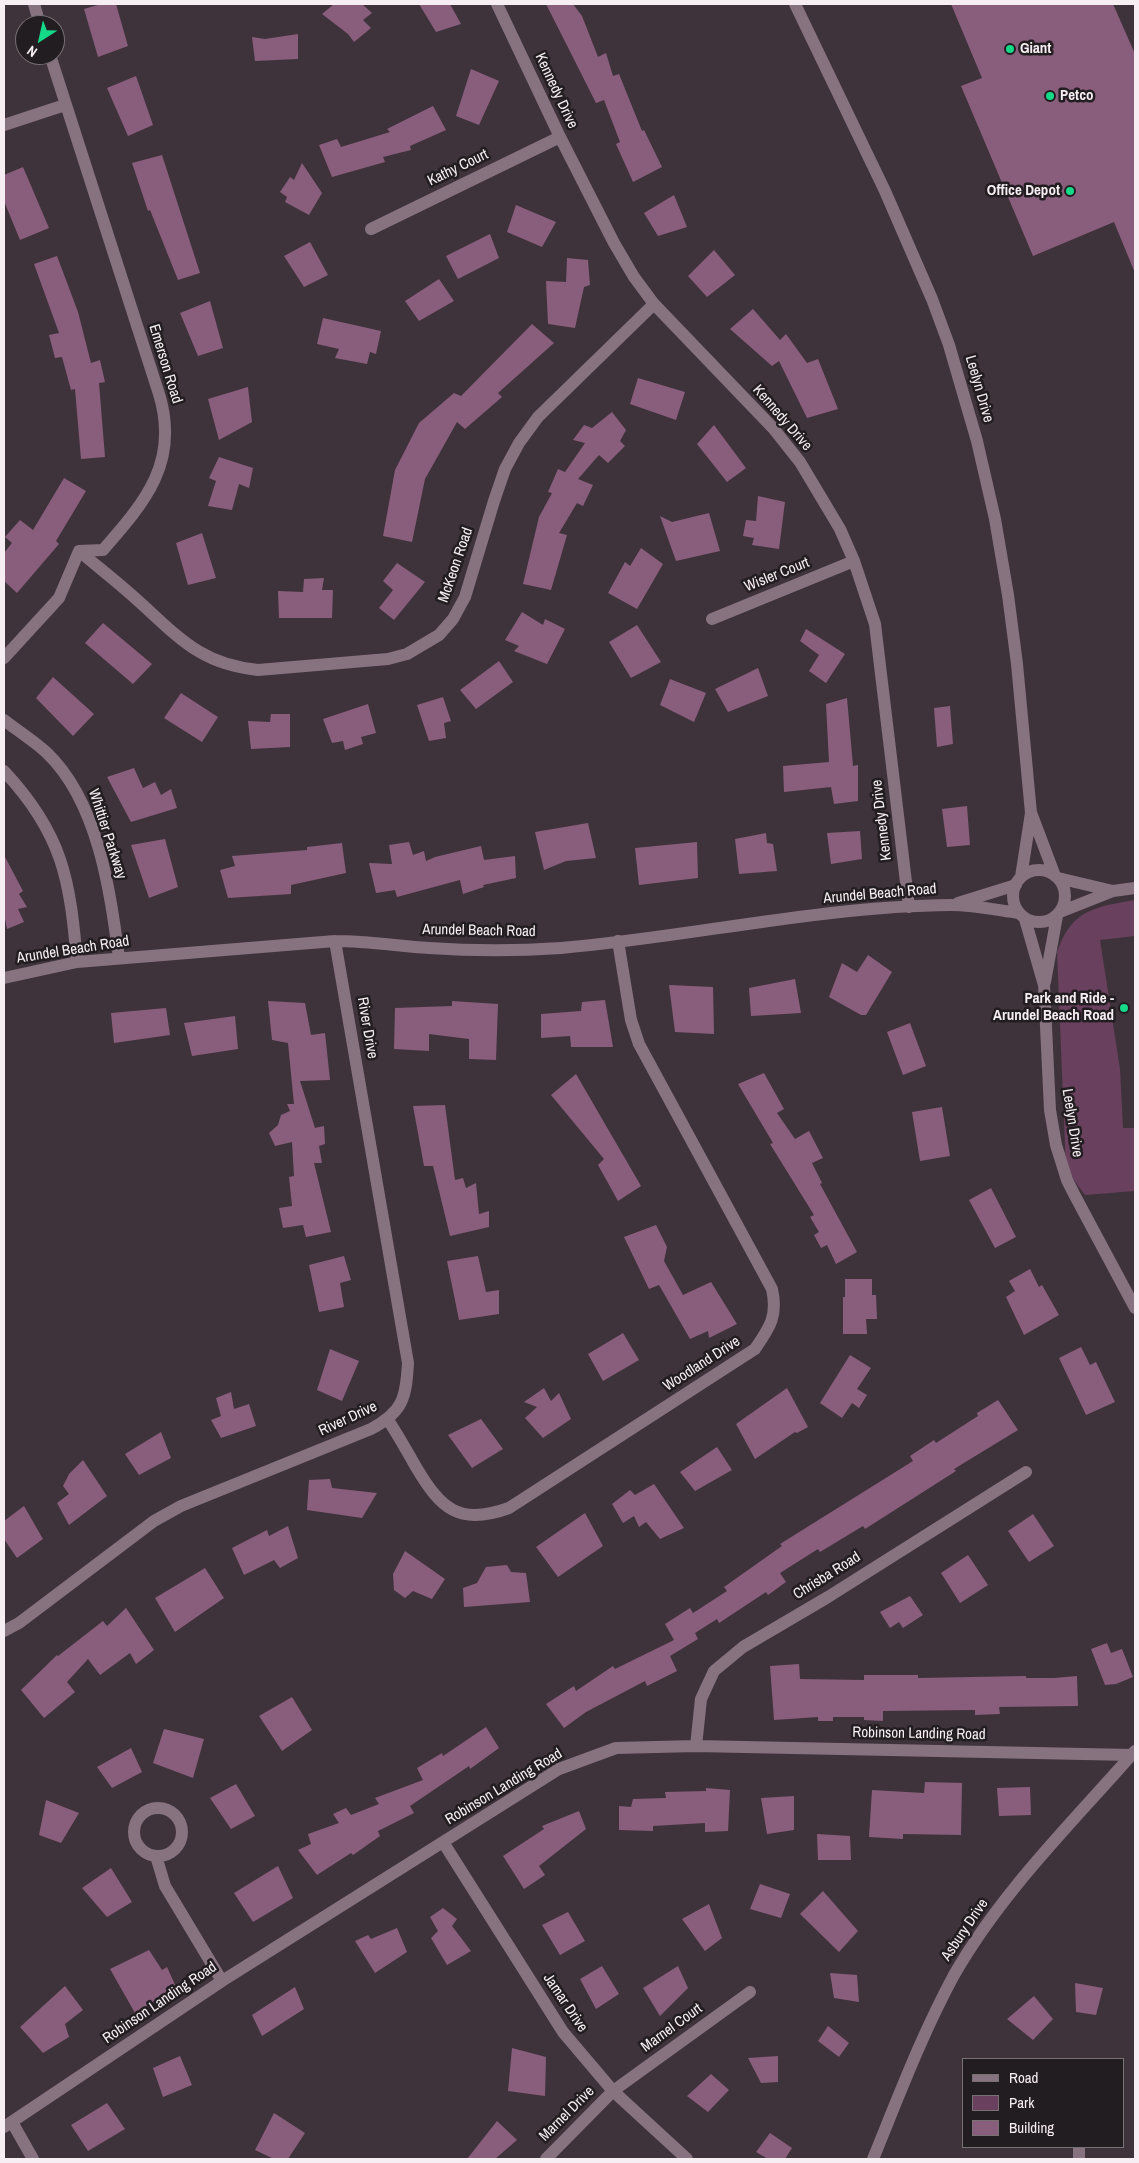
<!DOCTYPE html>
<html>
<head>
<meta charset="utf-8">
<style>
	body { margin:0 }
	#map { position:relative; width:1139px; height:2163px; overflow:hidden; background:#3f333b; font-family:"Archivo Narrow",sans-serif }
	canvas { display:block }
	.frame { position:absolute; inset:0; border:5px solid #f6eef3; pointer-events:none }
	.legend { position:absolute; left:962px; top:2058px; width:162px; height:90px; box-sizing:border-box; background:#221d20; border:1px solid #777174; margin:0; padding:6px 9px; list-style:none; font-size:15px; color:#f6eef3 }
	.legend li { display:flex; align-items:center; gap:10px; height:25px }
	.legend b { width:25px; border:1px solid #777174 }
	.north { position:absolute; left:15px; top:15px; width:50px; height:50px; box-sizing:border-box; background:#221d20; border:1px solid #777174; border-radius:50%; rotate:215deg; font-size:14px; font-weight:700; line-height:20px; text-align:center; color:#f6eef3 }
	.north::after { content:''; display:block; margin:auto; width:18px; height:22px; background:#14d989; clip-path:polygon(50% 0,100% 100%,50% 72%,0 100%) }
</style>
</head>
<body>
<div id="map">
<canvas width="1139" height="2163"></canvas>
<div class="frame"></div>
<ul class="legend">
<li><b style="height:6px;background:#877280"></b>Road</li>
<li><b style="height:14px;background:#69405d"></b>Park</li>
<li><b style="height:14px;background:#895d7c"></b>Building</li>
</ul>
<div class="north">N</div>
</div>
<script>
const g = document.querySelector('canvas').getContext('2d');
g.lineJoin = 'round';
function fill(path, color) {
  g.fillStyle = color;
  g.fill(path, 'evenodd');
}
function stroke(path, color, width, dash) {
  g.strokeStyle = color;
  g.lineWidth = width;
  g.lineCap = dash ? 'butt' : 'round';
  g.setLineDash(dash || []);
  g.stroke(path);
}
function label(font, color, halo, rows, align = 'center') {
  g.font = font + ' "Archivo Narrow",sans-serif';
  g.lineWidth = 5;
  g.setLineDash([]);
  g.textBaseline = 'middle';
  g.strokeStyle = halo;
  g.fillStyle = color;
  for (const [text, x, y, turn = 0] of rows) {
    g.save();
    g.translate(x, y);
    g.rotate((+turn || 0) * Math.PI / 180);
    g.textAlign = isNaN(turn) ? turn : align;
    if (halo) g.strokeText(text, 0, 0);
    g.fillText(text, 0, 0);
    g.restore();
  }
}
const green = new Path2D(`
	M1135,900V936L1100,940L1120,1069L1123,1128H1135V1191L1085,1195L1066,1169L1057,952C1072,909 1095,907 1135,900Z`);
const building = new Path2D(`
	M101,4H116L128,46L98,57L84,9Z
	M334,4H362L372,13L363,20L371,28L354,42L348,34L322,14Z
	M419,4H450L461,24L436,32Z
	M546,4H573L582,16L598,57L606,53L613,76L619,74L642,131L644,130L662,167L633,182L616,144L620,142L604,100L596,103Z
	M951,4H1113L1135,54V273L1114,222L1033,256L961,86L982,78Z
	M298,34V59L255,61L252,37L265,39Z
	M471,69L499,81L479,125L456,116Z
	M136,76L153,125L128,136L107,88Z
	M433,106L446,130L410,146L411,150L383,157L385,162L332,177L319,145L337,139L341,147L390,132L387,129Z
	M162,155L200,273L178,280L150,210L148,211L132,163Z
	M302,163L322,193L309,215L285,202L287,197L280,192L290,177L294,180Z
	M23,167L49,228L20,240L4,201V175Z
	M674,195L687,227L658,236L644,213Z
	M516,205L556,222L542,247L507,232Z
	M490,234L499,258L458,279L446,256Z
	M310,242L328,275L304,287L284,256Z
	M714,250L735,275L707,297L688,276Z
	M57,256L78,312L91,363L100,360L105,382L99,383L105,457L81,459L75,389L71,390L62,357L55,358L49,335L59,333L34,264Z
	M567,258L588,260L590,285L584,287L575,328L548,324L546,281L566,282Z
	M439,279L454,301L419,321L405,301Z
	M210,301L223,348L198,356L180,313Z
	M753,309L780,340L786,334L807,363L818,359L838,409L807,418L779,361L772,366L730,329Z
	M323,318L381,331L376,354L370,352L367,364L335,358L339,349L317,344Z
	M532,324L554,343L498,393L502,397L465,429L457,422L425,479L412,542L383,536L395,470L419,423L454,393L461,396Z
	M638,378L685,392L676,420L630,404Z
	M248,387L252,422L219,440L208,399Z
	M612,412L626,430L620,441L625,446L608,463L599,455L578,479L593,485L583,506L577,503L559,533L567,535L551,590L523,584L539,517L552,493L548,492L558,469L565,472L585,443L573,440L584,425L592,428Z
	M714,425L746,468L727,482L697,444Z
	M219,457L253,468L249,488L239,484L232,510L208,506L216,481L209,478Z
	M64,478L86,491L56,541L59,544L17,593L4,581V553L12,543L5,537L20,520L33,530Z
	M758,496L785,502L779,549L752,545L754,538L743,536L746,520L756,521Z
	M709,513L720,551L676,561L660,516L672,522Z
	M202,533L216,578L188,585L176,543Z
	M641,548L663,564L637,609L608,593L625,562L630,566Z
	M397,563L425,582L394,620L379,608L393,590L383,581Z
	M324,578L322,590H333L332,618H279L278,591L303,592L304,579Z
	M522,612L543,625L545,619L565,629L547,664L514,651L519,646L505,640Z
	M103,623L152,664L133,684L85,643Z
	M637,625L661,662L631,678L609,642Z
	M806,629L845,654L826,683L809,671L819,655L800,641Z
	M499,661L513,682L476,709L460,690Z
	M758,668L768,696L728,712L715,689Z
	M53,677L94,714L73,736L36,698Z
	M670,679L706,693L694,722L660,705Z
	M181,693L218,717L202,742L164,718Z
	M443,697L451,721L444,723L446,738L429,741L417,705Z
	M847,698L853,766L858,765V801L834,804L831,787L784,792L783,766L829,762L826,704Z
	M368,704L376,733L361,737L363,744L345,750L343,741L332,743L323,719Z
	M950,706L953,744L937,747L934,708Z
	M271,714H290V747L251,749L248,721L270,722Z
	M134,768L143,788L155,782L161,795L171,789L177,808L131,822L107,777Z
	M967,806L970,845L947,847L942,809Z
	M588,823L596,858L566,861L544,870L535,832Z
	M860,831L862,859L831,864L827,833Z
	M766,833L767,843L773,844L777,871L739,874L735,839Z
	M165,839L178,887L149,898L131,845Z
	M409,842L413,855L424,851L426,861L435,857L481,846L484,860L515,856L516,878L483,885L484,887L463,894L460,880L397,897L395,890L376,893L369,863L392,864L389,845Z
	M697,842L698,878L639,885L635,848Z
	M342,843L346,873L291,885V894L228,898L220,870L235,866L232,856L307,850V847Z
	M4,855L23,891L19,894L27,907L18,909L24,922L7,929L4,914Z
	M868,955L892,972L866,1015H861L829,997L842,963L857,972Z
	M795,979L801,1013L751,1016L749,988Z
	M669,985L713,987L714,1034L675,1032Z
	M605,1000L613,1047H571L570,1036L541,1038V1014L581,1011L582,1002Z
	M268,1001L305,1003L311,1035L325,1033L330,1080L300,1081L315,1128L324,1126L325,1144L319,1146L322,1163H314L331,1232L306,1237L303,1225L283,1228L279,1208L292,1206L289,1177L294,1176L292,1142L275,1146L269,1133L278,1125L281,1115L290,1111L287,1104H294L288,1043L272,1040Z
	M452,1001L498,1004L496,1060L469,1059V1039L429,1034V1051L394,1049L395,1008L452,1006Z
	M166,1008L170,1035L114,1043L111,1013Z
	M235,1016L238,1049L192,1056L184,1023Z
	M910,1023L926,1066L903,1075L887,1032Z
	M764,1073L784,1109L777,1113L795,1139L809,1131L823,1158L812,1163L822,1183L820,1184L857,1252L836,1264L827,1245L821,1248L814,1235L819,1232L810,1217L814,1215L770,1144L773,1143L738,1084Z
	M576,1074L641,1186L618,1201L598,1165L604,1159L551,1095Z
	M445,1105L455,1180L463,1178L466,1188L476,1183L479,1214L489,1211V1227L450,1236L433,1166H424L413,1106Z
	M942,1107L950,1156L920,1161L912,1112Z
	M991,1188L1016,1237L995,1248L969,1200Z
	M656,1225L667,1247L664,1261L683,1295L711,1282L737,1324L709,1338L708,1331L690,1339L659,1285L649,1289L624,1237Z
	M344,1256L351,1280L340,1283L344,1307L319,1312L309,1265Z
	M478,1256L486,1292L499,1290V1314L459,1320L447,1261Z
	M1030,1269L1039,1287L1042,1285L1059,1315L1024,1335L1006,1297L1015,1291L1009,1281Z
	M845,1279H872V1295H876L877,1319H866L867,1334H843V1297H845Z
	M623,1333L639,1360L603,1381L588,1354Z
	M1081,1347L1090,1365L1096,1362L1115,1402L1086,1415L1059,1358Z
	M330,1349L359,1361L342,1401L317,1390Z
	M850,1355L871,1368L857,1389L867,1395L859,1408L852,1403L842,1418L820,1403Z
	M544,1388L551,1401L559,1393L571,1419L543,1438L525,1418L537,1407L524,1402Z
	M787,1388L808,1427L797,1433L795,1432L755,1459L736,1424Z
	M231,1392L234,1409L249,1404L256,1426L221,1438L211,1420L221,1416L216,1398Z
	M998,1400L1018,1430L954,1469L956,1471L865,1529L863,1526L820,1552L818,1549L780,1573L786,1582L768,1595L766,1592L719,1623L717,1619L695,1633L698,1639L670,1656L677,1671L647,1686L645,1681L586,1712L564,1728L546,1704L574,1686L576,1691L613,1666L615,1669L674,1640L665,1624L690,1608L693,1613L727,1591L724,1587L782,1546L780,1544L913,1461L910,1456L934,1440L936,1443L978,1416L977,1413Z
	M481,1419L503,1449L472,1468L448,1435Z
	M161,1432L171,1458L139,1475L125,1454Z
	M717,1447L732,1470L695,1491L680,1472Z
	M83,1460L107,1496L69,1525L57,1503L69,1494L63,1486L69,1474Z
	M330,1479L332,1488L377,1493L362,1518L307,1510L309,1480Z
	M654,1484L684,1528L660,1539L646,1522L639,1527L634,1516L623,1523L612,1504L630,1490L635,1495Z
	M24,1506L43,1539L17,1558L4,1539V1521Z
	M585,1513L603,1546L558,1577L536,1547Z
	M1033,1514L1054,1546L1029,1562L1008,1531Z
	M288,1526L298,1558L280,1568L274,1560L244,1575L232,1548L267,1530L269,1536Z
	M405,1551L445,1579L432,1599L413,1591L405,1598L394,1590L393,1574Z
	M968,1555L988,1585L960,1603L941,1573Z
	M507,1565L511,1572L526,1573L530,1602L464,1607L463,1588L477,1583L486,1567Z
	M205,1568L224,1598L175,1632L155,1598Z
	M910,1596L923,1615L903,1628L899,1622L890,1628L880,1612Z
	M126,1608L154,1650L136,1664L130,1653L100,1675L88,1659L67,1682L75,1692L44,1718L21,1690L57,1655L58,1656L103,1621L107,1626Z
	M1107,1643L1111,1653L1122,1649L1133,1677L1116,1684L1105,1685L1091,1649Z
	M799,1664L800,1679L864,1680V1675H918V1678L1026,1676V1678H1054L1077,1676L1078,1706L999,1707L1000,1714L975,1715V1710L883,1711V1721L864,1720V1717H833V1721H818V1717L774,1720L770,1666Z
	M292,1697L312,1730L282,1751L259,1716Z
	M486,1727L499,1748L470,1769L469,1766L410,1806L414,1813L378,1831L380,1836L353,1855L351,1853L317,1875L298,1850L311,1844L308,1834L339,1823L333,1814L346,1808L351,1815L379,1804L375,1798L423,1780L417,1768L442,1753L443,1756Z
	M164,1729L204,1739L193,1778L153,1763Z
	M131,1748L142,1772L112,1788L97,1767Z
	M925,1782L962,1783L961,1835L903,1834V1839L869,1837L872,1790L924,1793Z
	M236,1784L255,1816L231,1829L210,1798Z
	M1030,1787L1031,1815L999,1816L997,1788Z
	M706,1788L730,1790L728,1831L705,1832V1823L653,1826V1831L619,1830V1806L631,1807L633,1799L666,1798L665,1792L706,1791Z
	M794,1796V1830L767,1834L761,1798Z
	M46,1800L79,1813L61,1843L39,1835Z
	M579,1811L586,1829L539,1866L545,1875L524,1889L503,1856L544,1829L542,1826Z
	M817,1834L850,1836L851,1860H818Z
	M278,1866L293,1898L253,1922L234,1893Z
	M111,1868L132,1902L107,1917L82,1888Z
	M760,1884L790,1894L781,1918L750,1909Z
	M823,1891L858,1931L839,1952L800,1914Z
	M709,1904L722,1938L705,1951L682,1919Z
	M443,1908L457,1919L452,1926L471,1951L447,1965L431,1938L438,1931L430,1917Z
	M568,1912L585,1941L560,1955L542,1925Z
	M397,1928L407,1952L375,1973L355,1941L368,1935L371,1939Z
	M149,1950L162,1970L167,1967L176,1987L135,2013L110,1969Z
	M602,1966L619,1994L596,2009L580,1979Z
	M678,1966L688,1988L660,2016L643,1988Z
	M830,1973L857,1975L859,2002L834,1998Z
	M1075,1983L1103,1988L1096,2015L1076,2012Z
	M65,1986L83,2010L65,2024L69,2037L43,2053L20,2027Z
	M295,1987L304,2009L262,2036L252,2015Z
	M1034,1996L1053,2019L1033,2040L1007,2019Z
	M828,2026L849,2043L839,2057L818,2041Z
	M512,2048L546,2057L545,2096L508,2091Z
	M180,2056L192,2085L163,2097L153,2068Z
	M778,2056V2082L761,2083L748,2058Z
	M711,2074L729,2090L708,2112L687,2096Z
	M107,2103L125,2129L88,2151L71,2125Z
	M274,2113L305,2133L288,2159H274L255,2150Z
	M497,2121L517,2140L495,2159H467Z
	M770,2133L792,2148L785,2159H768L756,2152Z`);
const minor = new Path2D(`
	M34,4L40,25
	M497,4L560,137L614,243L634,277L654,304L773,428L800,462L840,529L854,561L875,624L909,907
	M795,4L885,191L932,299L949,345L977,441L995,519L1008,595L1017,664L1031,813L1021,877
	M4,125L65,105
	M371,229L560,137
	M79,551C98,567 117,582 135,598C177,635 198,664 258,670L388,659L407,654L439,635L453,619L465,597L494,501L505,469L519,443L538,417L654,304
	M712,619L854,561
	M4,658L59,598L79,551L103,550C145,502 180,462 159,394L50,55
	M4,720C18,731 34,741 47,753C98,802 110,890 119,958
	M4,771C63,834 70,880 77,962
	M1032,815L1055,876
	M1013 896a26 26 0 1 1 52 0a26 26 0 1 1-52 0Z
	M1058,878L1113,891
	M958,903L1016,885
	M1060,912L1113,891L1135,888
	M1025,919L1044,985L1050,1110L1056,1145L1067,1180L1074,1194L1135,1308
	M4,978L77,962L335,941C367,941 398,946 429,948C473,951 517,951 561,948C691,937 820,906 951,905C973,905 997,910 1019,913
	M1045,982L1057,916
	M388,1420C398,1435 407,1451 416,1467C441,1509 459,1526 509,1508L755,1349C770,1327 778,1316 772,1289L639,1044L631,1020L618,941
	M4,1631L19,1623L154,1521L181,1506L371,1429C403,1412 406,1398 408,1363L335,941
	M696,1746L701,1699L714,1671L743,1647L828,1597L1026,1472
	M134 1832a24 24 0 1 1 48 0a24 24 0 1 1-48 0Z
	M443,1842L563,2032L613,2091L687,2159
	M156,1856L165,1886L222,1981
	M12,2122L33,2159
	M4,2127L222,1981L559,1769L616,1748L696,1746L1132,1755
	M546,2159L613,2091L750,1992
	M873,2159C898,2098 922,2034 954,1975C1002,1891 1072,1823 1135,1751
	M1079,2159V2147`);
const markers = [
	[1010,49,5,"#14d989"],
	[1050,96,5,"#14d989"],
	[1070,191,5,"#14d989"],
	[1124,1008,5,"#14d989"]
];
const poiNames = [
	["Giant",1020,49],
	["Petco",1060,96],
	["Office Depot",1060,191,"right"],
	["Park and Ride -",1114,999,"right"],
	["Arundel Beach Road",1114,1016,"right"]
];
const streetNames = [
	["Kennedy Drive",556,91,65],
	["Kathy Court",458,168,-26],
	["Emerson Road",165,364,73],
	["Leelyn Drive",979,389,74],
	["Kennedy Drive",782,418,49],
	["McKeon Road",456,565,-71],
	["Wisler Court",777,575,-22],
	["Kennedy Drive",882,820,-97],
	["Whittier Parkway",107,834,72],
	["Arundel Beach Road",880,894,-5],
	["Arundel Beach Road",479,931,1],
	["Arundel Beach Road",73,950,-9],
	["River Drive",367,1028,80],
	["Leelyn Drive",1072,1123,81],
	["Woodland Drive",702,1364,-33],
	["River Drive",348,1419,-25],
	["Chrisba Road",827,1576,-32],
	["Robinson Landing Road",919,1734,1],
	["Robinson Landing Road",504,1787,-31],
	["Asbury Drive",965,1930,-56],
	["Robinson Landing Road",160,2003,-34],
	["Jamar Drive",565,2003,56],
	["Marnel Court",672,2028,-36],
	["Marnel Drive",567,2114,-45]
];
fill(green, '#69405d');
fill(building, '#895d7c');
stroke(minor, '#877280', 12);
for (const [x, y, r, color] of markers) {
  const dot = new Path2D();
  dot.arc(x, y, r, 0, 2 * Math.PI);
  g.fillStyle = color;
  g.fill(dot);
  stroke(dot, '#221d20', 2);
}
label('bold 15px', '#f6eef3', '#221d20', poiNames, 'left');
label('15px', '#f6eef3', '#221d20', streetNames);
</script>
</body>
</html>
